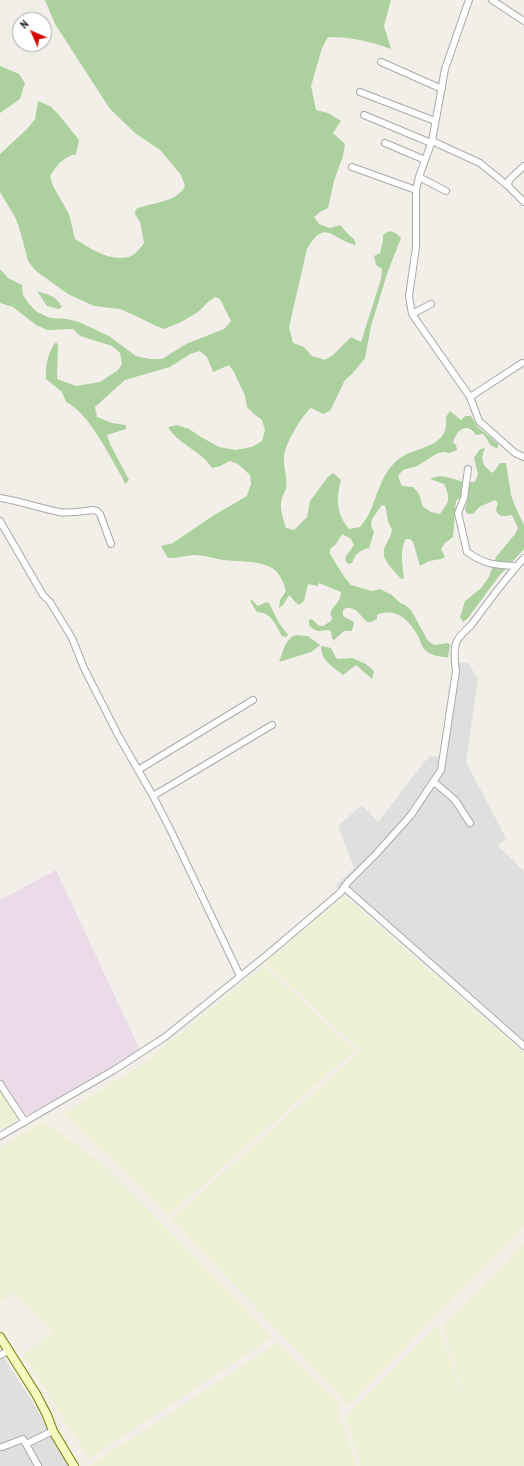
<!DOCTYPE html>
<html>
<head>
<meta charset="utf-8">
<style>
	body { margin:0 }
	#map { position:relative; width:524px; height:1466px; overflow:hidden; background:#f2efe9; font-family:"Archivo Narrow",sans-serif }
	canvas { display:block }
	.north { position:absolute; left:12px; top:12px; width:40px; height:40px; box-sizing:border-box; background:#fff; border:1px solid #a7a7a7; border-radius:50%; rotate:315deg; font-size:11px; font-weight:700; line-height:16px; text-align:center; color:#222 }
	.north::after { content:''; display:block; margin:auto; width:14px; height:18px; background:#d40000; clip-path:polygon(50% 0,100% 100%,50% 72%,0 100%) }
</style>
</head>
<body>
<div id="map">
<canvas width="524" height="1466"></canvas>
<div class="north">N</div>
</div>
<script>
const g = document.querySelector('canvas').getContext('2d');
g.lineJoin = 'round';
function fill(path, color) {
  g.fillStyle = color;
  g.fill(path, 'evenodd');
}
function stroke(path, color, width, dash) {
  g.strokeStyle = color;
  g.lineWidth = width;
  g.lineCap = dash ? 'butt' : 'round';
  g.setLineDash(dash || []);
  g.stroke(path);
}
const residential = new Path2D(`
	M459,663H469L474,673L478,678L466,762L506,838L498,846L524,871V1041L335,886L354,868L338,826L362,805L378,822L429,756L446,758Z
	M0,1351L40,1414L68,1466H0Z`);
const industrial = new Path2D(`
	M56,870L140,1050L32,1113L25,1114L0,1078V900Z`);
const farmland = new Path2D(`
	M344,896L524,1053V1226L349,1405L171,1219L361,1051L265,963Z
	M264,966L355,1050L168,1216L64,1113L144,1063Z
	M0,1090L19,1119L0,1130Z
	M43,1121L106,1166L273,1337L89,1459L23,1355L53,1331L14,1293L0,1302V1148Z
	M524,1243V1466H361L345,1417L438,1325L469,1413L443,1326Z
	M277,1343L339,1402V1423L344,1425L357,1466H91V1465Z`);
const forest = new Path2D(`
	M45,0H391L384,26L391,49C370,41 350,37 328,37L322,48L311,86L316,110L328,113L341,121L333,133L345,144L343,156L334,181L328,208L320,212L314,217L319,224L330,228L340,225L349,235L354,239L356,245C331,240 326,217 307,249L289,327L293,343L304,347L312,356L325,360L333,355L351,337L361,342L381,279L382,269L376,265L374,256L380,253L383,241V235L389,231L396,233L401,238L388,271L371,326L365,358L352,374L345,380L330,411L323,414L311,408C301,417 286,442 284,456C283,467 288,478 286,489C285,492 283,495 282,498C279,506 283,520 286,528L294,530L307,517L310,501L327,478L333,473L341,480C336,499 336,513 349,529L360,527C363,523 366,519 369,514C378,495 381,472 400,458C417,446 450,448 446,417L450,411L461,420L465,416H471L477,426L498,444V448C488,447 489,440 483,434L476,435C468,422 457,429 453,442L456,445L457,450L449,453L445,452L438,453L417,466L403,470L398,476L402,486L413,487L419,494L423,507L431,512L440,514C449,502 451,499 444,484L430,479C441,472 453,480 465,482C468,482 472,482 475,482L478,474L474,458L480,449L485,448C480,460 482,466 493,473L500,463H506L511,495L515,506L524,525V549L499,576L468,618L463,622L460,617L465,601L480,589L484,584L489,577L496,557L515,534L518,528L512,515C504,516 499,518 496,510L498,503L495,500L479,507L473,514H468L465,510L469,493H465L456,501L453,537L445,543L441,549L445,557L441,559L429,561L420,566L413,542L410,539H406C399,549 403,567 404,578L401,579C395,571 379,559 385,547C388,540 391,537 392,529C386,521 388,516 385,506L382,505L372,519L371,526L374,532L369,548C360,550 355,554 352,563L348,564L345,560L346,556L354,545L351,539L342,534L336,544L330,549V554L343,575L351,585L372,591L380,589L392,595L400,603L405,605L411,610L428,641L434,645L448,643L450,645L448,657C441,657 431,656 425,650C421,646 421,641 418,636C410,621 395,606 377,615V619L371,622H367C359,615 358,607 346,608L343,610V616L354,622L353,628L351,631H344L334,640L332,639L331,632L329,630C320,630 317,634 309,625V620L312,619L319,626H323L331,621L332,618L330,613C334,605 341,601 341,592L319,583L318,586L308,584L304,601L299,605C294,602 293,598 289,595L283,605L279,608L280,600L286,591C284,583 280,573 272,568C259,560 239,562 223,560C213,558 203,555 193,555C184,556 176,558 168,558L161,546L173,543L211,517L247,496L251,484L250,475L238,464L230,461L220,466L212,468C200,450 179,445 168,427L177,425L189,429L201,437L219,447L235,450L252,447L262,441L265,430L262,420L254,414L247,407L245,396L234,372L229,365L213,372L207,357L200,351L190,354L170,367L125,380L95,407L97,417L112,423L126,425V429L107,435L110,444L129,480L125,484L122,477C109,455 89,413 66,402L62,392L46,379C45,367 48,351 56,342L58,345L57,379L76,386L100,382L118,370L122,364L120,353L112,346L80,336L73,329L47,330L36,325L13,307L0,303V269L8,278L22,285L23,295L29,304L37,312L50,318L67,319L79,322L109,336L136,356L149,359H162L186,344L224,329L231,321L220,299L215,297L208,302L198,312L181,322L164,329L156,326L136,316L120,309L94,306L68,294L36,271L28,261L21,234L16,219L0,192V154L28,128L35,119L38,101L50,106L59,115L79,140L76,154C63,157 57,165 50,176L53,186L69,214L75,239C90,248 110,262 128,257C135,256 140,248 144,243L140,222L135,214L136,209C152,202 177,203 185,186L181,175L160,150L135,133L110,109L55,24Z
	M0,66L19,74L25,83L20,99L0,113Z
	M37,291C50,296 54,294 62,307L59,309L47,306Z
	M252,600L258,606L266,602L269,603L279,623L288,635L286,637L282,636C275,624 272,613 257,612L250,601Z
	M295,635L308,636L320,645L311,652L279,662C283,652 285,639 295,635Z
	M321,646L331,648L336,658L339,659L352,658L366,664L374,671L372,679L356,665L343,675C331,665 322,662 321,646Z`);
const street = new Path2D(`
	M469,0L445,69L432,141L419,177L416,190V247L409,296L412,314L470,397L479,421L515,453L524,457
	M492,0L524,21
	M381,62L442,89
	M360,92L435,121
	M364,115L431,143
	M432,141L480,163L508,186
	M385,143L425,160
	M524,166L509,180L508,186L524,202
	M352,167L416,190
	M419,177L446,191
	M412,314L431,304
	M470,397L522,363
	M468,469L464,498L458,513L467,552C486,565 495,565 517,566
	M0,498C20,501 39,508 59,512C70,514 82,511 93,510L97,511L100,514L111,544
	M0,521L43,595L50,602L72,638L84,668L118,735L153,796L171,831L240,976
	M138,770L253,700
	M434,782L455,800L470,823
	M153,796L272,725
	M344,887L524,1046
	M0,1084L25,1122
	M0,1136L114,1070L165,1037L268,954L341,892L348,882L377,853L411,815L441,770L456,671C455,662 453,652 456,643C459,635 467,630 472,624C489,601 505,579 524,558
	M0,1355L8,1351
	M26,1444L38,1466
	M2,1447L23,1439L26,1444L53,1431`);
const secondary = new Path2D(`
	M0,1337L36,1394L47,1415L53,1431L74,1466`);
fill(residential, '#e0dfdf');
fill(industrial, '#ebdbe8');
fill(farmland, '#eef0d5');
fill(forest, '#add19e');
stroke(street, '#a9a9a9', 8);
stroke(secondary, '#707d05', 10);
stroke(street, '#fff', 6);
stroke(secondary, '#f7fabf', 8);
</script>
</body>
</html>
